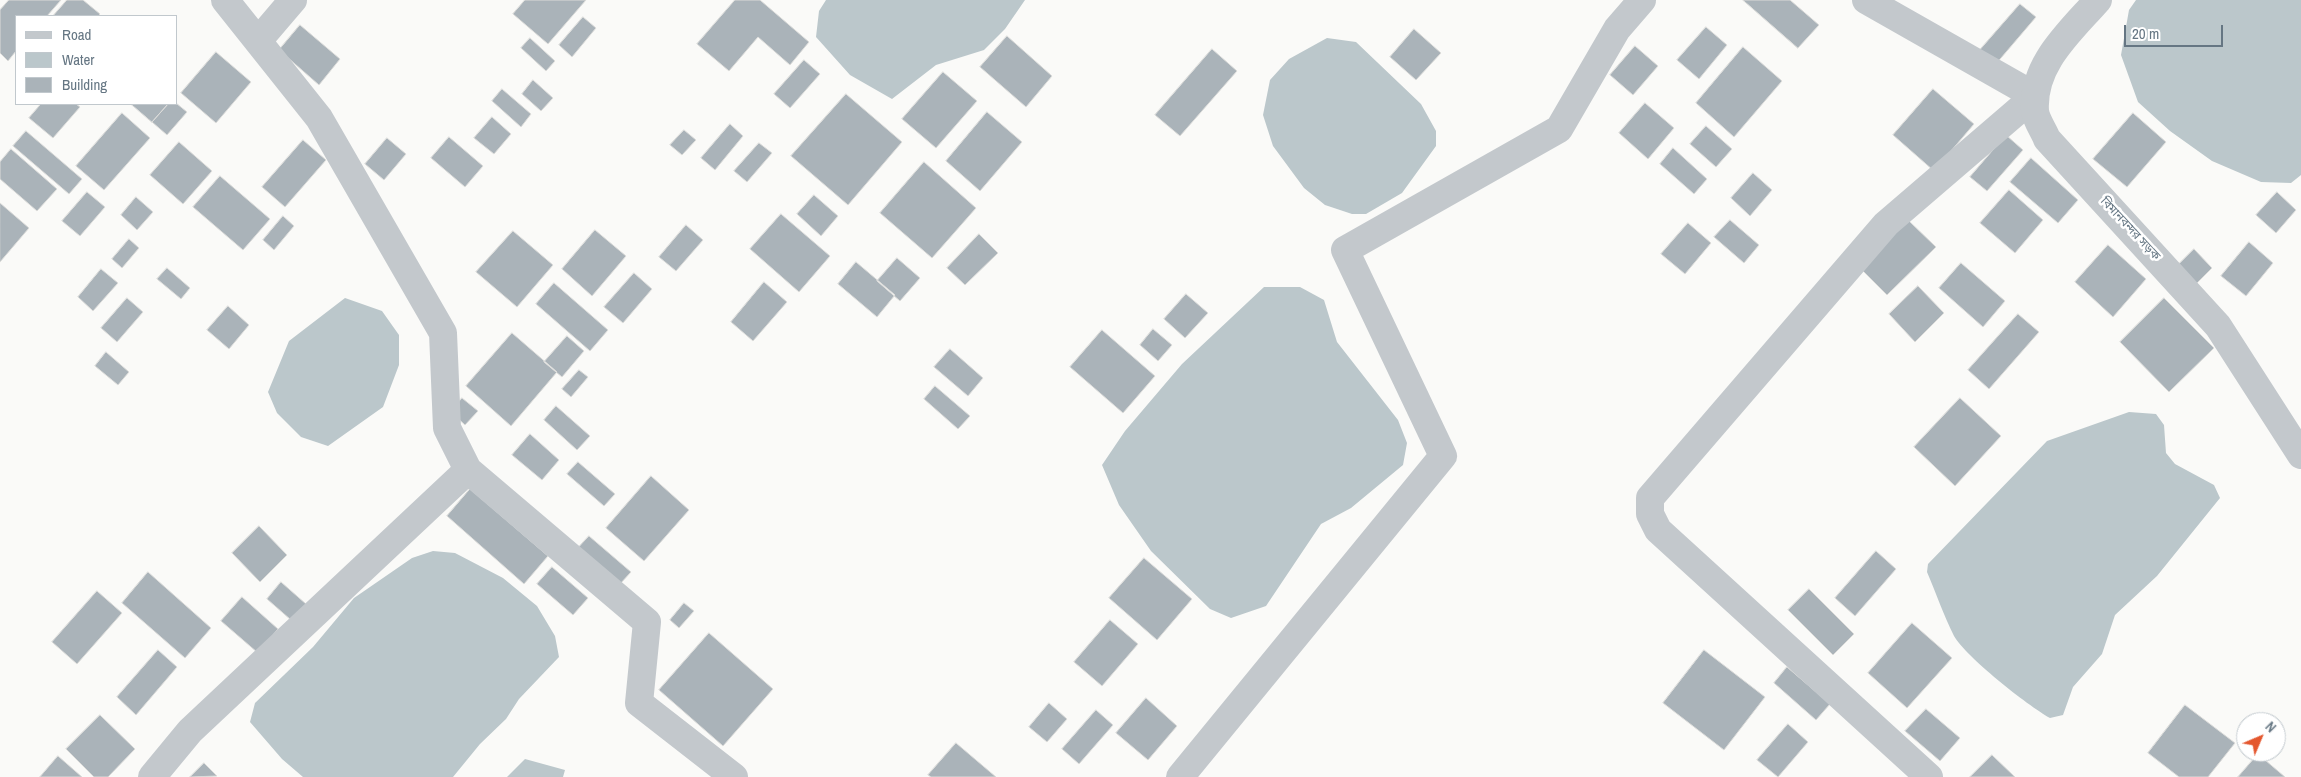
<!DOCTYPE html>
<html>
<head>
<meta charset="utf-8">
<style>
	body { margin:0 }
	#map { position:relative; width:2301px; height:777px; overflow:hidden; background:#fafaf8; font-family:"Archivo Narrow",sans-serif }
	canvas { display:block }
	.legend { position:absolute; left:15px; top:15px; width:162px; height:90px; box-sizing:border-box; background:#fff; border:1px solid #c1c8cd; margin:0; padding:6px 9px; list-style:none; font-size:15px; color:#657683 }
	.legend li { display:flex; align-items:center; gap:10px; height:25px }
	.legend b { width:25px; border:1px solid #c1c8cd }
	.north { position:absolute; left:2236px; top:712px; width:50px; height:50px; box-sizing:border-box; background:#fff; border:1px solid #c1c8cd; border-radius:50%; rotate:45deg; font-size:14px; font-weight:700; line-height:20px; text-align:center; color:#657683 }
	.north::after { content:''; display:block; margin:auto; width:18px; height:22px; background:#e4572e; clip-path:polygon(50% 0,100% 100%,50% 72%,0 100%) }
	.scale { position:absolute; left:2124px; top:25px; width:99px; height:22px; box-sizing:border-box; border:2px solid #657683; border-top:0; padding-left:6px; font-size:15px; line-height:18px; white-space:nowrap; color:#657683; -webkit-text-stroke:4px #fff; paint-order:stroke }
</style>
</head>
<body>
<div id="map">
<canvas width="2301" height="777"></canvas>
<ul class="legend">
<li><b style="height:6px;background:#c3c8cc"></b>Road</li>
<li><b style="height:14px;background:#bbc7cb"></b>Water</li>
<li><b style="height:14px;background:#aab3b9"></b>Building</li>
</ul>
<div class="north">N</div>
<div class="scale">20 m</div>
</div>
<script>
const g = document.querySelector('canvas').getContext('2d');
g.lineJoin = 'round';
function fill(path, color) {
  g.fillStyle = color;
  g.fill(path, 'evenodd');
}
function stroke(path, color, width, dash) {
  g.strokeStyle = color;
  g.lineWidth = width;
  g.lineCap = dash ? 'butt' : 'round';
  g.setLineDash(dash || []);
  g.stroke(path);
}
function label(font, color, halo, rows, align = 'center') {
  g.font = font + ' "Archivo Narrow","Noto Sans Bengali",sans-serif';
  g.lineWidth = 5;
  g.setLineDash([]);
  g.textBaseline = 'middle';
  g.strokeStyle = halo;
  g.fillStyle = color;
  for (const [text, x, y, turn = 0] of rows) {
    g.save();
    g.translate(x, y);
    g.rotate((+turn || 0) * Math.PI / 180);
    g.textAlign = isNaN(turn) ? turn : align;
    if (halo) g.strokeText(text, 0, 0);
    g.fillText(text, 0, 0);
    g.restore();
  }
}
const water = new Path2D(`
	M826,0H1025L1005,29L984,50L936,65L892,99L850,75L816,37L819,11Z
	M2136,0H2301V175L2291,183L2261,182L2212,161L2170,131L2138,102L2121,55L2129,10Z
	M1327,38L1356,42L1421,104L1436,131V146L1402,193L1366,214H1352L1325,205L1304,188L1273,146L1263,115L1270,80L1289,59Z
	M1264,287H1300L1324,300L1337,342L1398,420L1407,443L1403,465L1351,508L1321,524L1266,606L1231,618L1210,609L1151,551L1119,505L1102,465L1125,431L1182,364Z
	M345,298L382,311L399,335V365L383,407L328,446L301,437L277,413L268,392L289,341Z
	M2129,412L2156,414L2164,425L2166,453L2175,464L2214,485L2220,498L2157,576L2115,615L2102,654L2073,687L2063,715L2050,718C2027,705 1966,657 1954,636C1944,616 1936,593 1927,572L1928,564L2047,441Z
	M433,551L455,553L503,578L537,606L555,636L559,657L519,699L506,719L480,744L453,777H303L282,759L250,722L255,703L313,647L354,598L412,558Z
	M525,759L565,770L563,777H507Z`);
const building = new Path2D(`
	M9,0H61L47,16H16V51L8,61L0,53V10Z
	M67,0H83L100,14L98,16H53Z
	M525,0H586L548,44L513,14Z
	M735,0H760L809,42L790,65L758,37L729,71L697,44Z
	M1743,0H1790L1819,25L1798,48Z
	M2020,4L2036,17L1995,65L1979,51Z
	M583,17L596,28L572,57L559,45Z
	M300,25L340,59L319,85L279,50Z
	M1706,27L1727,45L1699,79L1677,60Z
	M1414,29L1441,53L1416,80L1390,57Z
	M1007,36L1052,76L1026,107L980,67Z
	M530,38L555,61L546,71L521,48Z
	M1635,46L1658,66L1633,95L1610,75Z
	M1743,47L1782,81L1734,137L1696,103Z
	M1212,49L1237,71L1180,136L1155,115Z
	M216,52L251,82L216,123L181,93Z
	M804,60L820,74L790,108L774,94Z
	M943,72L977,101L936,148L902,119Z
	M533,80L553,98L541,111L522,94Z
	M502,89L531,114L521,127L492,101Z
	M1933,89L1974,124L1934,171L1893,135Z
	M846,94L902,142L848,205L791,156Z
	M176,103L187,112L167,135L152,122L168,104Z
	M1645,103L1674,128L1648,159L1619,133Z
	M41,104H76L80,107L53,138L29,118Z
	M131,104H168L152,122Z
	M987,112L1022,142L980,191L946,161Z
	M122,113L150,138L104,190L76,166Z
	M2133,113L2166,142L2127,187L2093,159Z
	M492,117L511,134L494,154L474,138Z
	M730,124L743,136L715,170L701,158Z
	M1706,126L1732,149L1716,167L1690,144Z
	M684,130L696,140L682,155L670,145Z
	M26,131L82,179L69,194L13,146Z
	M2006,135L2023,150L1987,191L1970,177Z
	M449,137L483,166L465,187L431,158Z
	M387,138L406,154L384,180L365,164Z
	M303,140L326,160L285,207L262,187Z
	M179,142L212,171L183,204L150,175Z
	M759,143L772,153L747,182L734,171Z
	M1673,148L1707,179L1694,194L1660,164Z
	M11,149L57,189L37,211L0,179V162Z
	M2031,158L2078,200L2058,223L2010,182Z
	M924,162L976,208L932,258L880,213Z
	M1753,173L1772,190L1750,216L1731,198Z
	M220,176L270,219L243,250L193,207Z
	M2009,190L2043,220L2015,253L1980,223Z
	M87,192L105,207L80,236L62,221Z
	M2277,192L2296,210L2276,233L2256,215Z
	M814,195L838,216L821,236L797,214Z
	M136,197L153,212L137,230L121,215Z
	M0,203L29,228L0,262Z
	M781,214L830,256L799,292L750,249Z
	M283,216L294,226L274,250L263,240Z
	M1730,220L1759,245L1744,263L1714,237Z
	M1908,220L1936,247L1887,295L1860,268Z
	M1688,223L1711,243L1685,274L1661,254Z
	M686,225L703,240L676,271L659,257Z
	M595,230L626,256L592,296L562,269Z
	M513,231L553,265L517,307L476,272Z
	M979,234L998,253L965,285L947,268Z
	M129,239L139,248L122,268L112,259Z
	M2249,242L2273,263L2246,296L2221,276Z
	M2108,245L2146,279L2113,317L2075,282Z
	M2194,249L2212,268L2195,285L2176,267Z
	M897,258L920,278L900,301L877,281Z
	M856,262L895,295L877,317L838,284Z
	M1961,263L2005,301L1983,327L1939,288Z
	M167,268L190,288L181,299L157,279Z
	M101,269L118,283L93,311L78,297Z
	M634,273L652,289L623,323L604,307Z
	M764,282L787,302L753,341L731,322Z
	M554,283L608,330L590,351L536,304Z
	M1918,286L1944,313L1915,342L1889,314Z
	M1186,294L1208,313L1185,338L1164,319Z
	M127,298L143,312L117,342L101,328Z
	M2164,298L2214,348L2169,392L2120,342Z
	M228,306L249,325L229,349L207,330Z
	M2018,314L2039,332L1989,389L1968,370Z
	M1153,329L1172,345L1158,361L1140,345Z
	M1102,330L1155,376L1123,413L1070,367Z
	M512,333L557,372L511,426L466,386Z
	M567,336L584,351L562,377L544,362Z
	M950,349L983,378L968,396L934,367Z
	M106,352L129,372L118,385L95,366Z
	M579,370L588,377L571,397L562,389Z
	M935,386L970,416L958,429L924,399Z
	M462,398L478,411L465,425L451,412Z
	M1960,398L2001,436L1955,486L1914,447Z
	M556,406L590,436L577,450L544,420Z
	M530,434L559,460L542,480L512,455Z
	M578,462L615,494L604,506L567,474Z
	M651,476L689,510L644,561L606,528Z
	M470,489L548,556L524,584L447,516Z
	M259,526L287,555L260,582L232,553Z
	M589,536L631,572L620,584L578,548Z
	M1876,551L1896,569L1855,616L1835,598Z
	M1144,558L1192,599L1157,640L1109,598Z
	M552,567L588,598L573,615L537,584Z
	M148,572L211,628L185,658L122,603Z
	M281,582L306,604L291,620L267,599Z
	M1809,589L1854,634L1833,655L1788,610Z
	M97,591L122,613L77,664L52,642Z
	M242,597L278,629L258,653L221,621Z
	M684,603L694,611L679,628L670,620Z
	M1110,620L1138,644L1102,686L1074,662Z
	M1912,623L1952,658L1907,708L1868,673Z
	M709,633L773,689L723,746L659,690Z
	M158,650L177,667L136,715L117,697Z
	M1704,650L1765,697L1724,750L1663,703Z
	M1787,667L1830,704L1816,720L1774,683Z
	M1146,698L1177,726L1148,760L1116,733Z
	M1049,703L1067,719L1047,742L1029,727Z
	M2185,705L2235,743L2208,777H2179L2148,753Z
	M1926,709L1960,738L1940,761L1905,731Z
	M1096,710L1113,725L1079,764L1062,749Z
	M100,715L135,749L108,777H94L66,749Z
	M1788,724L1808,742L1778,777L1757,760Z
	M956,743L996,777H931L928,775Z
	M2258,754L2285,777H2238Z
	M1992,755L2015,777H1970Z
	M58,756L82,777H40Z
	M204,763L217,776L190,777Z`);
const minor = new Path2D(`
	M1866,0L2035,96L1886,224L1650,498V514L1658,530L1929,777
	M258,41L293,0
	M468,470L647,622L639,703L734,777
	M152,777L190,731L468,470L447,428L443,333L319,118L225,0
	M1180,777L1443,456L1345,250L1559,129L1617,29L1642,0`);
const tertiary = new Path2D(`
	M2098,0C2070,32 2032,64 2035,111C2036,120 2044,131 2047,139L2218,326L2301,455`);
const streetNames = [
	["বিমানবন্দর সড়ক",2130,229,47]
];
fill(water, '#bbc7cb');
fill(building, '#aab3b9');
stroke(building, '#dcdcda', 1);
stroke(minor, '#c3c8cc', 28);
stroke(tertiary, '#c3c8cc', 28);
label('12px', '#657683', '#fff', streetNames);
</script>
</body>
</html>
